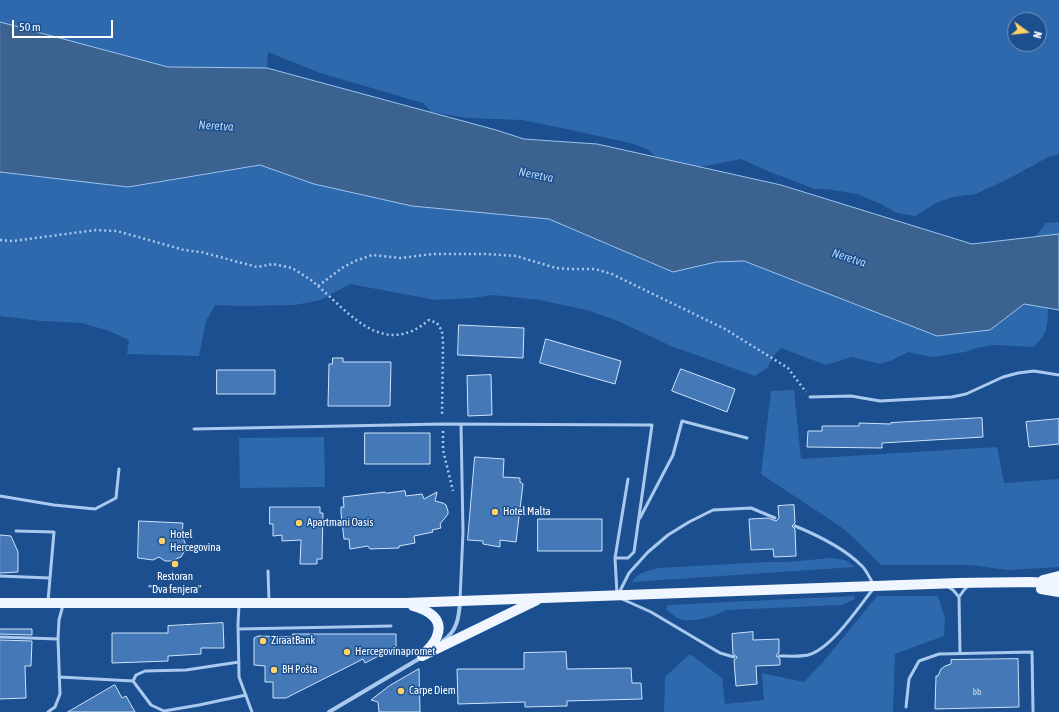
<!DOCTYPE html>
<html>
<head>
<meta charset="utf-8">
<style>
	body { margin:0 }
	#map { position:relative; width:1059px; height:712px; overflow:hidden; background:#1b4f8f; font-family:"Asap Condensed",sans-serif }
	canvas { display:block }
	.north { position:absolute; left:1007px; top:12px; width:40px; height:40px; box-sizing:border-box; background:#1b4f8f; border:1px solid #7695bc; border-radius:50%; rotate:105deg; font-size:11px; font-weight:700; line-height:16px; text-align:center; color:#fff }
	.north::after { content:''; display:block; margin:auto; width:14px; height:18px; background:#ffd166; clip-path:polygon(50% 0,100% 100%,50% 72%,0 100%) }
	.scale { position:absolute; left:12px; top:20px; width:101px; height:18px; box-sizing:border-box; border:2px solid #fff; border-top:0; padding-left:5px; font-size:12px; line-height:14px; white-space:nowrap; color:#fff; -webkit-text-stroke:3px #1b4f8f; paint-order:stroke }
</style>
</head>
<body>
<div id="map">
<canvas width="1059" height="712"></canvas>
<div class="north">N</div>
<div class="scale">50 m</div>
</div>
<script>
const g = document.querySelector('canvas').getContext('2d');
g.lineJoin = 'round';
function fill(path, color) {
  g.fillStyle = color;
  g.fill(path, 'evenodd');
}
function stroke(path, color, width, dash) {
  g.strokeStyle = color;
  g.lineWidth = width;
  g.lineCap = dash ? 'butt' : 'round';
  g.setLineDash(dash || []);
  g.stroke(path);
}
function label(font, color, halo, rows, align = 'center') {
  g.font = font + ' "Asap Condensed",sans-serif';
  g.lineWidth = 3;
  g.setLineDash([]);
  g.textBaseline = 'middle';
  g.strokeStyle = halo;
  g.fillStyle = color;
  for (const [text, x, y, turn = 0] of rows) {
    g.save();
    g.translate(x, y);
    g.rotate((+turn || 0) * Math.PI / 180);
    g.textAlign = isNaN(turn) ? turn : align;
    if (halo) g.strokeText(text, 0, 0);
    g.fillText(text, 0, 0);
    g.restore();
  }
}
const green = new Path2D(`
	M0,0H1059V155L1050,156L1010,178L976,194L953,197L936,203L915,216L897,213L879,203L857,194L827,189H815L770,172L741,159L701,167L656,157L649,150L634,144L576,131L522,120L468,118L431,112L423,103L320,73L268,52L267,68L168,67L0,22ZM1015,20H1039V44H1015Z
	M260,165L314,184L412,206L549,219L673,272L716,262L744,261L937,336L990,330L1024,304L1048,308C1048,326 1047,334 1034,347L994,345L977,348L965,352L932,357L908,352L890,361L880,364L852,357L826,365L781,348L775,354L767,368L755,376L671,346L618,321L587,310L539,300L493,295L473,298L436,300L350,284L321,300L295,305L240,306L215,305L206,321L199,356L127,354L129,340L109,331L82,323L41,321L0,316V172L128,187Z
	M1059,222V234L1035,237L1046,223Z
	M794,390L801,459L997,447L1004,483L1059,479V567L1007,570L971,565H881L844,529L761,474L771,391Z
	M324,437L325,487L240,488L239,438Z
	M831,558L845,560L855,567L632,582C637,572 649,571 658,568L766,562H788Z
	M854,596L855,599L842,605L726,610C713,617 693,623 679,619C675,617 670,612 666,609L668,605Z
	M877,596H938L945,618L944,636L895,654L893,712H664L665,677L690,654L722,678L725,704L764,700L762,673L804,682L823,662Z`);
const water = new Path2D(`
	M0,22L168,67L267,68L496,130L524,139L597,144L781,185L972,244L1059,234V310L1024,304L990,330L937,336L744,261L716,262L673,272L549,219L412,206L314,184L260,165L128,187L0,172Z`);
const building = new Path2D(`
	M459,325L524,328L523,358L458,355Z
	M546,339L621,361L615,384L540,363Z
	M333,358H343V362H391L390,406H328L329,364H332Z
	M681,369L735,389L727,412L672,391Z
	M217,370H275V394H217Z
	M491,375L492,415L468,416L467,376Z
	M982,418L983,437L882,443V448L807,447L808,431H822V426H859V423L891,424V423Z
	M1059,419V444L1029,447L1026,422Z
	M365,433H430V464H365Z
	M475,457L504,459L503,477L520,478V482L523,484L516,542L500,540V547L483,544V541L468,540Z
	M405,491L406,496L422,494L424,499L437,492L435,501L443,503L446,505L448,511V514L440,524L441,528L432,530L433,532L414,536L415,543L399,546V548L370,549L368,546L350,549L349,539H344L341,513V507H344L343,497L385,492L386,493Z
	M794,505L795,523L792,526L795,529L796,556L774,557L773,549L751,550L749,519L768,518L776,521L779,518L778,506Z
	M270,507H320V513H323L322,559H317V564H300L301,540L282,541V535L273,536V524H270Z
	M538,519H602V551H538Z
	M139,521L183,523L182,535L185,543L184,552L181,557L171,561H165L159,557L153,560L138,558Z
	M0,535L11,536L18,552V572L0,573Z
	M223,623L224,648H201V654L168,656V661L112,663V633H168V626Z
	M0,629H32V635L0,634Z
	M753,632V640L779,639V653L777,654L776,656L780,659V665L756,666L757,684L736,686L734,660L736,659L737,657L733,654L732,634Z
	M293,634H396V647L365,663L363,659L286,698H273V682H265V666L254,665V638L258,636L292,637Z
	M0,640L32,641L31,666H25L26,698L0,699Z
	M566,652L567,669L631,668L632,683H641L642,699L567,701V706L525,707V702L458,704L457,669H524V653Z
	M1018,659L1019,707L935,709L936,676H938L941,669L945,666L951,664V660Z
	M419,669L420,712H379L378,702L371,700L389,686Z
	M115,685L122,698L126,696L135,712H68Z`);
const path = new Path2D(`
	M0,240L13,241L96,230L117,231L184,250L201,252L257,267L273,264L292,268L311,280L318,286L342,268L355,261L372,255L401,258L433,254H487L516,256L556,268L570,269H595L612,274L725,329L788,368L806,392
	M318,286C351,315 384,358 429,320L437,323L442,331L443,343L442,416
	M443,431V450L453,491`);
const service = new Path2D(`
	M810,397L851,396L880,401L952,397L966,394L1003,377L1018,373L1034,371L1059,375
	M194,429L442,424L652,425L634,552L628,558H615
	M0,496L54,505L95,509L116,498L119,469
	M640,518L673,455L682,421L747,438
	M795,526C817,535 845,549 862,566C867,571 870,579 874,585
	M16,531L54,532L48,601
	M268,571L269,601
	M0,576L50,578
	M947,586L953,590L959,597
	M619,593L629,573L648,552L668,535L689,522L713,510L751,508L775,518
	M617,594L615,558L628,479
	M622,599L651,612L720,653L734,657
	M460,600L463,532L461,424
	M239,605L238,624L239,677L252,712
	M238,629L391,626
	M0,637L58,639
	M960,653L959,597L964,590L969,585
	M779,656C788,656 799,657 808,655C832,648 858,608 873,589
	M59,677L133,681
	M133,681L151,705L164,711L199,705L246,695
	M133,681L136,675L145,671L186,670L239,662
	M906,707L909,679L919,661L939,654L1032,652L1033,711
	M48,712L55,707L60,694L58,639L59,620L63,605`);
const minor = new Path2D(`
	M443,641C457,631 459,618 460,601
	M329,712L422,657`);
const primary = new Path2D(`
	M1043,580L1059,576
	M1041,589L1059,592
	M0,603H405L958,583L1031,582L1059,584
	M413,606C427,610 444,618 437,636C435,643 428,649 424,654
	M422,656L537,600`);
const markers = [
	[495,512,4,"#ffd166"],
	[299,523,4,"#ffd166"],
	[162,541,4,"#ffd166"],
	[175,564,4,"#ffd166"],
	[263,641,4,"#ffd166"],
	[347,652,4,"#ffd166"],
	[274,670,4,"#ffd166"],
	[401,691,4,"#ffd166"]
];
const numberNames = [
	["bb",977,692]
];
const poiNames = [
	["Hotel Malta",503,512],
	["Apartmani Oasis",307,523],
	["Hotel",170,535],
	["Hercegovina",170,548],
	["Restoran",175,577,"center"],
	["\"Dva fenjera\"",175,590,"center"],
	["ZiraatBank",271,641],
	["Hercegovinapromet",355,652],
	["BH Pošta",282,670],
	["Carpe Diem",409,691]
];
const waterNames = [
	["Neretva",216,126,3],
	["Neretva",536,175,11],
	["Neretva",849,258,18]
];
fill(green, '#2e69ad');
fill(water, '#3c6290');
stroke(water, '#9cc4f0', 1);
fill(building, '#4478b7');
stroke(building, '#cfe3fa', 1);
stroke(path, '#a9c9ee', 2.5, [2, 3]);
stroke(service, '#a9c9ee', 3);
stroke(minor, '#a9c9ee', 4);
stroke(primary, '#f0f6ff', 10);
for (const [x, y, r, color] of markers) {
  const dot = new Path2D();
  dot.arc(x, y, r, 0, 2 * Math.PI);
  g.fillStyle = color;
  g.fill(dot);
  stroke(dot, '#1b4f8f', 1.5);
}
label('9px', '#d0dded', null, numberNames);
label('11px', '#fff', '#1b4f8f', poiNames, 'left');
label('italic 12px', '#b5d3f5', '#1b4f8f', waterNames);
</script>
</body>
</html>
